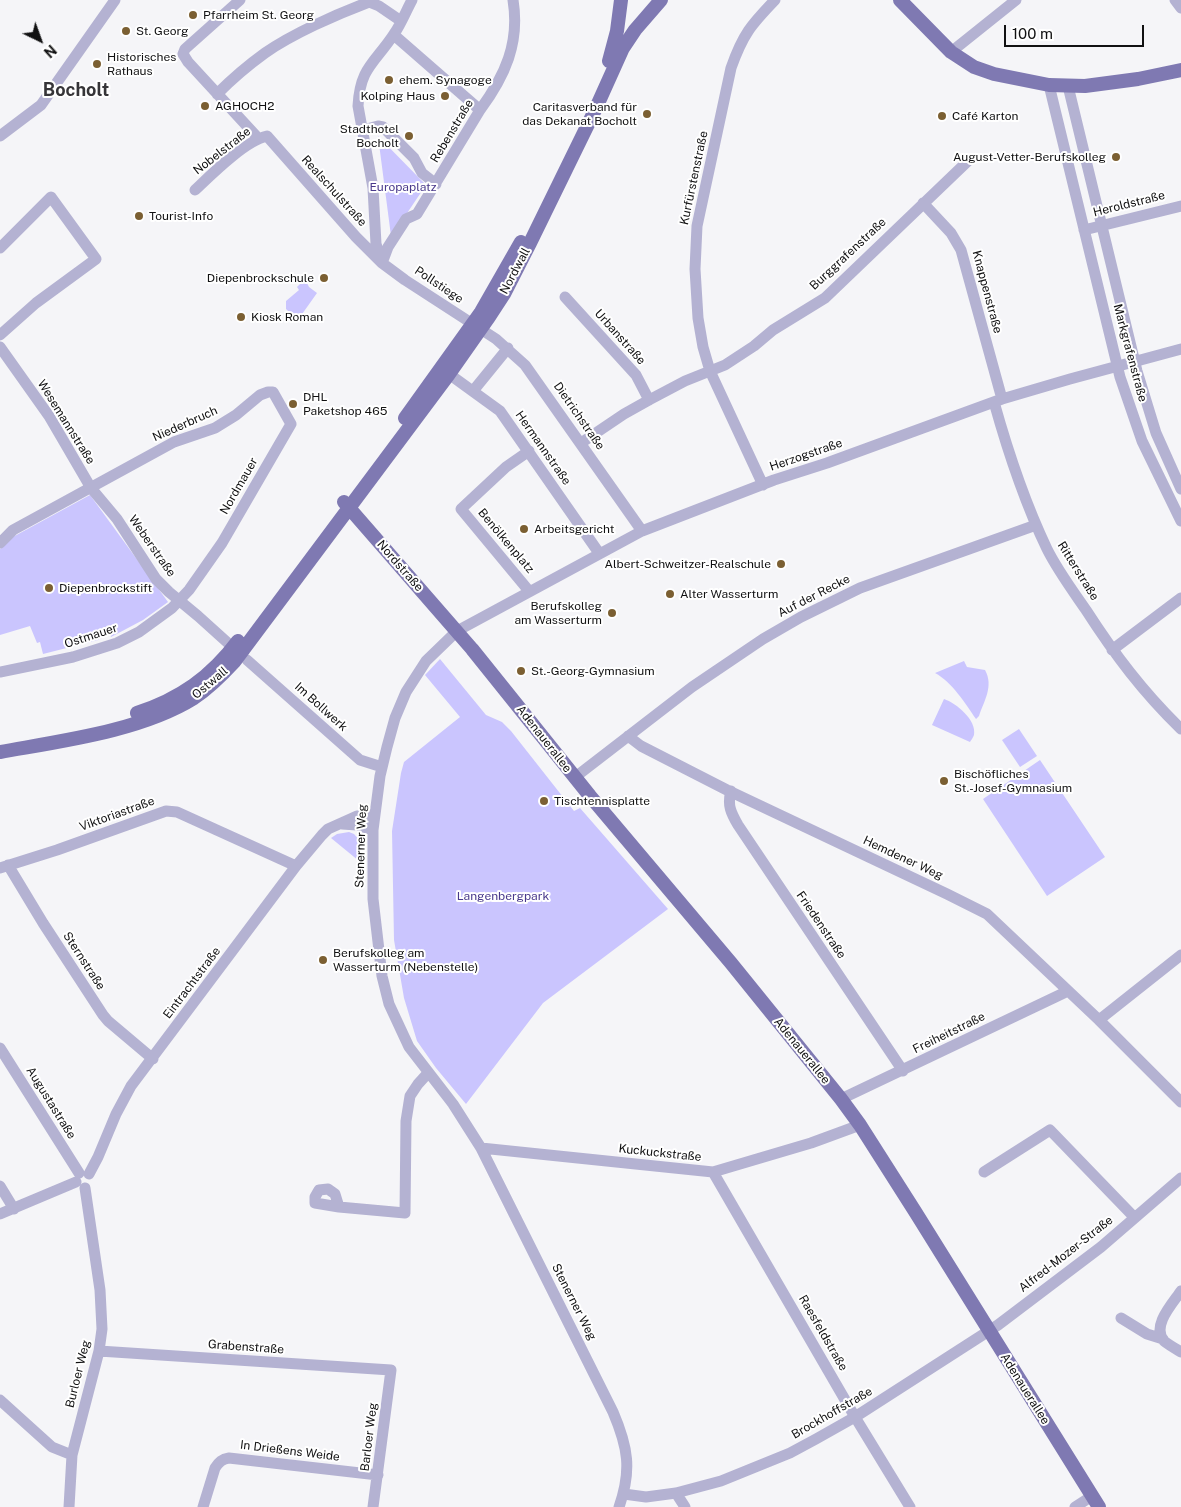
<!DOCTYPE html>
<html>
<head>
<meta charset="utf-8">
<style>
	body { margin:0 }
	#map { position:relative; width:1181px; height:1507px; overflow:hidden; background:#f5f5f8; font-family:"Public Sans",sans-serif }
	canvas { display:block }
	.north { position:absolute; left:15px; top:15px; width:50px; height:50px; -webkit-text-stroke:4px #fff; paint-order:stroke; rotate:138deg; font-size:14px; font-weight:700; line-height:20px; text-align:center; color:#111112 }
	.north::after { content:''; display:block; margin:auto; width:18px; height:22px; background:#111112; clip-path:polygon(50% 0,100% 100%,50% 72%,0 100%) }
	.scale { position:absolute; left:1004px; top:25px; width:140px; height:22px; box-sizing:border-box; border:2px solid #111112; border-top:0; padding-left:6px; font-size:15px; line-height:18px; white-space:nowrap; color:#111112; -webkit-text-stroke:4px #fff; paint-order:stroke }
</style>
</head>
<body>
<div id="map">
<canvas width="1181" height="1507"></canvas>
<div class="north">N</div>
<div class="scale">100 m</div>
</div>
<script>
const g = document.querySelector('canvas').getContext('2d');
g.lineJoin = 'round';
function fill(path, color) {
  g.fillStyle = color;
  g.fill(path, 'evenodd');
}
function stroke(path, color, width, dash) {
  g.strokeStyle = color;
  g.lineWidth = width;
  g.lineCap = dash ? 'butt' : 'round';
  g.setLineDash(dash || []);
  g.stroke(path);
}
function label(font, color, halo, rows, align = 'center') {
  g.font = font + ' "Public Sans",sans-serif';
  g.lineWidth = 4;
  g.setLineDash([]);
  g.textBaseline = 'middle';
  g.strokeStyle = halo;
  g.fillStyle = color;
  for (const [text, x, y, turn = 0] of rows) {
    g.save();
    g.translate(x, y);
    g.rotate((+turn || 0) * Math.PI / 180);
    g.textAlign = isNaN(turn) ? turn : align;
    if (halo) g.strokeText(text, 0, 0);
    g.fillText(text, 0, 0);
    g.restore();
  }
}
const green = new Path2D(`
	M378,136L426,185L391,237V236Z
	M305,279L309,287L317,293L300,317L297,319L286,309V301L299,290L297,287Z
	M90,495L168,602L143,620L111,637L110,633L98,640L43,654L40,642L37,643L30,626L0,635V549L11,538Z
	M440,659L486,715L502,722L511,731L574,811L580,808L668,909L543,1003L466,1104L436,1068L417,1041L404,998L394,940L392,831L401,773L404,762L460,717L425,675Z
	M964,661L967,667L985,670C994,686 984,701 979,716L976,719C965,703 952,682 935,673Z
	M944,699C956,703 977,720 974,735C973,738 971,740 970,742L932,725Z
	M1019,729L1037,756L1020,767L1002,740Z
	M1040,760L1105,857L1047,896L983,799Z
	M349,832L354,834L361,842L359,861L331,838L337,834Z`);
const minor = new Path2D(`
	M240,0L185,49L183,54L188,62L258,138
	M1175,0L1181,8
	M394,35L480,110
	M951,52L1016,0
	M1049,85L1120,377L1142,441L1181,521
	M1068,86L1137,371L1156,433L1181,489
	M217,94C232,79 247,66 265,53C292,34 337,14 369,2L379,6L401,21
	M363,130L378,126L383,127L414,158L422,173L436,184
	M0,136L41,105L115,0
	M195,190C212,174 245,141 267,136L356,237L382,263L405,280L496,339L525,365L642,531
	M923,203L951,233L961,250L1002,399
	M1084,230L1181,206
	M0,248L51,197L96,259L36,303L0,335
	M381,259L376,244L373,188L358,106C360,67 375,63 394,34C401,24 406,11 412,0
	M382,263L388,247L406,219L417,214L480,110C505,76 520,43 513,0
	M565,297L636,375L649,400
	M0,347L49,416L91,488L117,519L156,579L169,592L198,616L239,653
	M449,374L500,411L599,553
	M473,391L508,348
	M994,402C1008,452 1025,503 1047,549C1058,571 1073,591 1086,610C1115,655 1143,692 1181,729
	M581,443L624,414L649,400L685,381L725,365L754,346L773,330L825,298L969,160
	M529,451L506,467L461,509L529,591
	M763,485L710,371L703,347L698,318L695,269L697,226L731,68C743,34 751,25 775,0
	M0,543L13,530L174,442L215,428L236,415L260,395L268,392H273L291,424L222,543L189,590L172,608L139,632L117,643L73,657L0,672
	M1112,650L1181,598
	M247,660L360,760L382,767
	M628,736L641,746L727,790L947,894L987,914L1099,1020L1181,1102
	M574,778L692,687L763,639L801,617L860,588L1036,525
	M731,791C727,805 731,813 738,825L903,1071
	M342,824L357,825L373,830
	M8,865L43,923L103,1015L108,1021L153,1059
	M0,868L57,850L166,811L177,812L296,866
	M1099,1020L1181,955
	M0,1048L79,1173
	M841,1099L1068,991
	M481,1148L713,1172L811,1143L860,1125
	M713,1172L855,1417L910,1507
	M984,1172L1050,1130L1134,1217
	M89,1174L98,1157L116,1114L131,1086L296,866L322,835L328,829L357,816L374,815
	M0,1186L14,1209
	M339,1207L315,1203V1197L319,1190L328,1189L335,1194L339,1207L405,1213L406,1121L410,1096L418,1084L428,1073
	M0,1214L76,1182
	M1181,1291C1173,1303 1151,1326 1164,1341C1169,1345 1176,1349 1181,1352
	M1121,1318L1147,1334L1163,1339
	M99,1351L391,1370L373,1507
	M0,1400L52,1447L72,1455
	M676,1493L685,1507
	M624,1494L646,1497L676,1493L721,1481L790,1453L816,1439L855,1417L998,1325L1101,1247L1181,1178
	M69,1507L72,1455L99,1351L102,1329L100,1290L85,1188
	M203,1507L215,1468C219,1462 222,1459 229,1458L378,1475
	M619,1507C632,1470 628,1447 613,1412L481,1148L453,1104L409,1047L389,1004L382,976L373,899V830L380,776L387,747L395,718L406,692L426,661L457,631L642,531L774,480L827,463L1002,399L1070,379L1181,349
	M1075,1507L1092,1496`);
const major = new Path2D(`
	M900,0L951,52L974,67L994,74L1049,85L1085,86L1138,79L1181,70
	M609,61L617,31L621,0
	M405,418L481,312L521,242
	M344,502L472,649L590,796L731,963L841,1099L860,1125L916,1213L1099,1507
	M137,713C180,699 211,677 238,641
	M0,752C61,741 141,731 194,698C209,688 222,675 234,662L449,374L489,317L504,294L530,243L596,108L623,48L635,30L661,0`);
const markers = [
	[193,15,5,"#7b5f32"],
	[126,31,5,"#7b5f32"],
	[97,64,5,"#7b5f32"],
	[389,80,5,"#7b5f32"],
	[445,96,5,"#7b5f32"],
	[205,106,5,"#7b5f32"],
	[647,114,5,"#7b5f32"],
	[942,116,5,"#7b5f32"],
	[409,136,5,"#7b5f32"],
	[1116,157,5,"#7b5f32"],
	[139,216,5,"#7b5f32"],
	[324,278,5,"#7b5f32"],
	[241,317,5,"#7b5f32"],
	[293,404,5,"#7b5f32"],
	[524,529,5,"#7b5f32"],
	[781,564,5,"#7b5f32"],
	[49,588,5,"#7b5f32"],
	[670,594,5,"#7b5f32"],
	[612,613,5,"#7b5f32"],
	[521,671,5,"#7b5f32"],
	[944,781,5,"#7b5f32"],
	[544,801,5,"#7b5f32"],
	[323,960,5,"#7b5f32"]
];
const poiNames = [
	["Pfarrheim St. Georg",203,15],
	["St. Georg",136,31],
	["Historisches",107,57],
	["Rathaus",107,71],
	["ehem. Synagoge",399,80],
	["Kolping Haus",435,96,"right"],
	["AGHOCH2",215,106],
	["Caritasverband für",637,107,"right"],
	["das Dekanat Bocholt",637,121,"right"],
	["Café Karton",952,116],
	["Stadthotel",399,129,"right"],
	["Bocholt",399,143,"right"],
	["August-Vetter-Berufskolleg",1106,157,"right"],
	["Tourist-Info",149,216],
	["Diepenbrockschule",314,278,"right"],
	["Kiosk Roman",251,317],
	["DHL",303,397],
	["Paketshop 465",303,411],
	["Arbeitsgericht",534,529],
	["Albert-Schweitzer-Realschule",771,564,"right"],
	["Diepenbrockstift",59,588],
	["Alter Wasserturm",680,594],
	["Berufskolleg",602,606,"right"],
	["am Wasserturm",602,620,"right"],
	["St.-Georg-Gymnasium",531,671],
	["Bischöfliches",954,774],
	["St.-Josef-Gymnasium",954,788],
	["Tischtennisplatte",554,801],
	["Berufskolleg am",333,953],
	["Wasserturm (Nebenstelle)",333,967]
];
const streetNames = [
	["Rebenstraße",452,131,-59],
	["Nobelstraße",222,151,-38],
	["Kurfürstenstraße",694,178,-78],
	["Realschulstraße",334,191,48],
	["Heroldstraße",1129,204,-14],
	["Burggrafenstraße",848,254,-43],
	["Nordwall",515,271,-62],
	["Pollstiege",439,285,34],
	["Knappenstraße",987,292,75],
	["Urbanstraße",620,337,48],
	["Markgrafenstraße",1130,353,75],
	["Dietrichstraße",579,416,55],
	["Wesemannstraße",66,422,58],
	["Niederbruch",185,424,-24],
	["Hermannstraße",543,448,55],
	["Herzogstraße",806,455,-19],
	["Nordmauer",239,486,-60],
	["Benölkenplatz",506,541,50],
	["Weberstraße",152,546,55],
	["Nordstraße",400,566,49],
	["Ritterstraße",1078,571,58],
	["Auf der Recke",814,596,-27],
	["Ostmauer",91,636,-18],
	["Ostwall",210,683,-40],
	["Im Bollwerk",321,707,42],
	["Adenauerallee",544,739,52],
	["Viktoriastraße",117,814,-20],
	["Stenerner Weg",361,846,-88],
	["Hemdener Weg",903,858,25],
	["Friedenstraße",821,925,56],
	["Sternstraße",84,961,57],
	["Eintrachtstraße",192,983,-53],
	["Freiheitstraße",949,1033,-26],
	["Adenauerallee",802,1051,51],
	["Augustastraße",51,1103,58],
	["Kuckuckstraße",660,1153,6],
	["Alfred-Mozer-Straße",1066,1254,-38],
	["Stenerner Weg",574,1302,63],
	["Raesfeldstraße",823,1333,60],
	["Grabenstraße",246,1347,4],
	["Burloer Weg",78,1374,-76],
	["Adenauerallee",1025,1389,58],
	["Brockhoffstraße",832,1413,-30],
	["Barloer Weg",369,1437,-83],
	["In Drießens Weide",290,1451,7]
];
const parkNames = [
	["Europaplatz",403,187],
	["Langenbergpark",503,896]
];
const districtNames = [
	["Bocholt",76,90]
];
fill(green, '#cac5fe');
stroke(minor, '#b4b2d2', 11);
stroke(major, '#7f79b2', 14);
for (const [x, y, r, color] of markers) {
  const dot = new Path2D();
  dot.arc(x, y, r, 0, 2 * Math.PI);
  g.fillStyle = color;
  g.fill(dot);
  stroke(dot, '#fff', 2);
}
label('12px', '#111112', '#fff', poiNames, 'left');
label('12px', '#111112', '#fff', streetNames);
label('12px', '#49398b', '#fff', parkNames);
label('bold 18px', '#363538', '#fff', districtNames);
</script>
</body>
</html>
